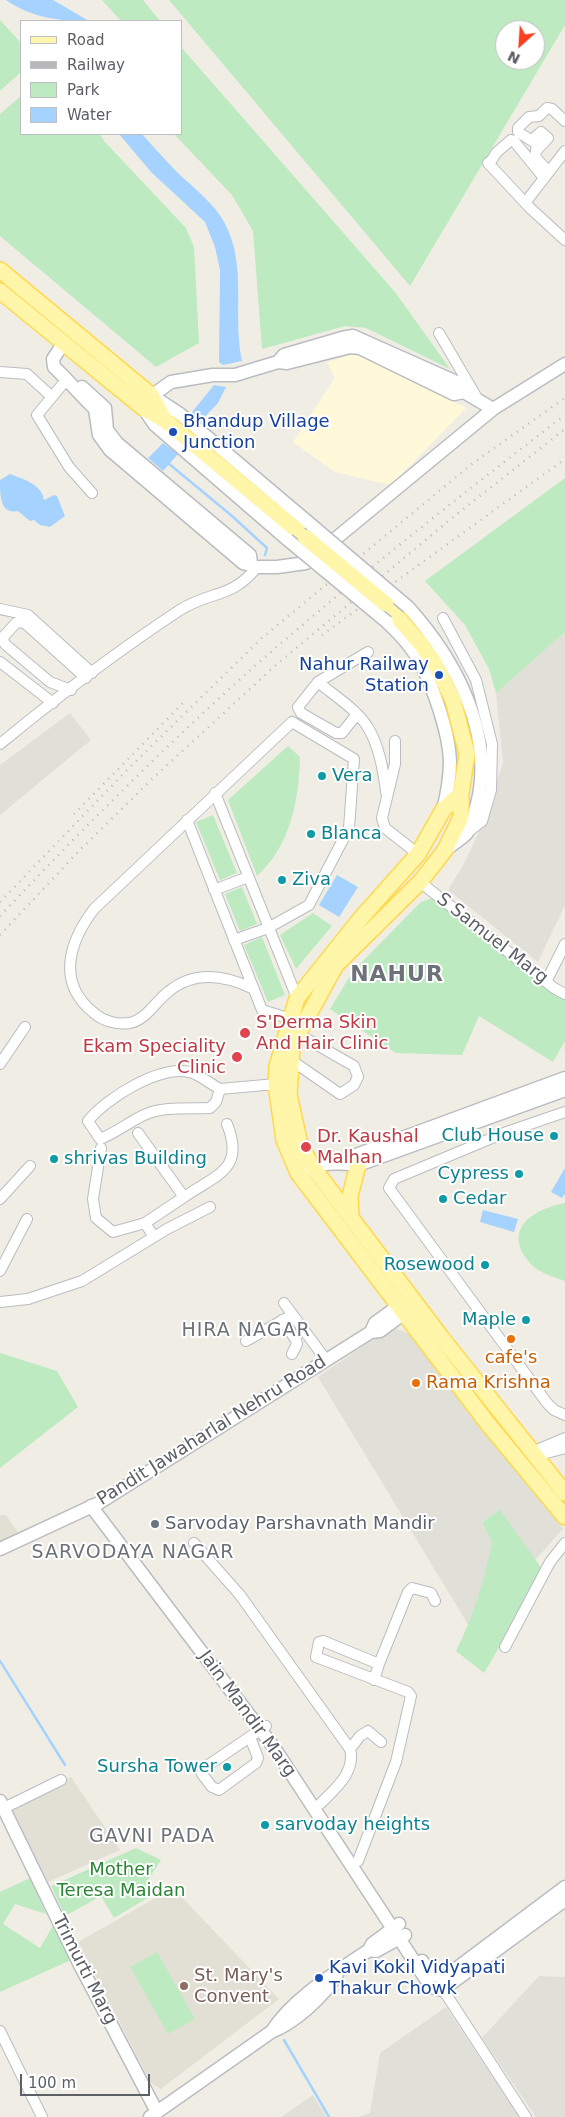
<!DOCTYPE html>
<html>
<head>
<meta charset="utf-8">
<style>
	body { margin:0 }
	#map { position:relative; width:565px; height:2117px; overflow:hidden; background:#f0eee4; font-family:"DejaVu Sans",sans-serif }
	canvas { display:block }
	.legend { position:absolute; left:20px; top:20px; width:162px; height:115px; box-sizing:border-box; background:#fff; border:1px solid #bebfc2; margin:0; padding:6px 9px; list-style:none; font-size:15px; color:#5c6066 }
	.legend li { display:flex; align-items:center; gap:10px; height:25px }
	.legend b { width:25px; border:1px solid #bebfc2 }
	.north { position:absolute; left:495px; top:20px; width:50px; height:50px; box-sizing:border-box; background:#fff; border:1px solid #bebfc2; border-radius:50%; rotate:206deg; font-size:14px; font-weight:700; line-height:20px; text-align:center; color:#5c6066 }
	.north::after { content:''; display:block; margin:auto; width:18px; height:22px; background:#fc3d1e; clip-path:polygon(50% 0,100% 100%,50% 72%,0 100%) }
	.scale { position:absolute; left:20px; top:2074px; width:130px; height:22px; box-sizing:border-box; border:2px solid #5c6066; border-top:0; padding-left:6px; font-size:15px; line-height:18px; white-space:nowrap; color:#5c6066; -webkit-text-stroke:4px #fff; paint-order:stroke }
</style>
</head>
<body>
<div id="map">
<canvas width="565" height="2117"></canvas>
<ul class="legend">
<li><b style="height:6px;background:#fff6aa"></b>Road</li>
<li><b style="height:6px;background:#b7b8b9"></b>Railway</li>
<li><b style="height:14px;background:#bdeac0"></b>Park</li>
<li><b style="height:14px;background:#a5d2ff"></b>Water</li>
</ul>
<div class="north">N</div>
<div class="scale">100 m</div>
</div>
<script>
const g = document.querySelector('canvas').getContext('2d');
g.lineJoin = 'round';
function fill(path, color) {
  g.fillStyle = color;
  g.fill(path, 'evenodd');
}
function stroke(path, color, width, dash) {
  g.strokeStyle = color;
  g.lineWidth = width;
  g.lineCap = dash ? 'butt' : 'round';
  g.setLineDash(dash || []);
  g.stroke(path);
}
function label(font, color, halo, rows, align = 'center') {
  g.font = font + ' "DejaVu Sans",sans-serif';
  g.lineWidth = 4;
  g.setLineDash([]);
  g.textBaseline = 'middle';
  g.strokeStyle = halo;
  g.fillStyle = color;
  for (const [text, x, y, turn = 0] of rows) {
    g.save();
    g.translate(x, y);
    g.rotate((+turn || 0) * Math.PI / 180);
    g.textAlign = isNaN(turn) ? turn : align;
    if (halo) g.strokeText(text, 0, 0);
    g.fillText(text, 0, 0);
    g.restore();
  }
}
const commercial = new Path2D(`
	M355,354L466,408L391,485L335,472L293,442L335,378L327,362Z`);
const industrial = new Path2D(`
	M565,632V905L538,962L448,890L466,860L484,820L503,763L496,693Z
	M70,713L91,740L0,815V765Z
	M391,1327L408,1333L563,1529L535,1560L500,1511L482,1521L493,1542L484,1580L469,1626L318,1377Z
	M539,1976L565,1977V2117H536L482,2038Z
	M446,2007L519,2117H359L370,2113L380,2053Z
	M313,2095L326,2117H281Z`);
const education = new Path2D(`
	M0,1515H6L19,1534L0,1543Z
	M71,1777L120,1850L48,1882L10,1806Z
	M173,1888L279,1999L161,2089L151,2083L78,1942Z`);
const green = new Path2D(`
	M102,0H143L160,21H121Z
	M169,0H565V25L410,286ZM505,30H535V60H505Z
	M0,20L21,43V72L0,91Z
	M181,47L395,292L450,369L366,328L345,326L262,349L253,231L232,195L174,134H181Z
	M21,96V134H100L104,141L186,228L194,247L199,343L156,367L0,236V114Z
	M565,478V632L496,693L489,669L465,625L425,581Z
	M288,746L300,757C299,801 290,846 257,876L228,800Z
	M213,815L237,873L220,880L196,822Z
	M242,887L257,924L240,931L225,894Z
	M432,898L565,996V1041L553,1062L479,1016L462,1055L396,1053L330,1009L353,971L421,902Z
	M313,913L332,926L296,969L280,935Z
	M262,937L285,995L268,1002L244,945Z
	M565,1203V1281C554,1277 539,1273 531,1264C500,1230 533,1209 565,1203Z
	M0,1353L57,1371L78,1407L0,1468Z
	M500,1510L540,1566L543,1573L484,1673L456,1651C474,1616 484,1580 492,1542L482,1522Z
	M136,1848L161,1860L146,1883L154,1894L114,1918L101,1896L65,1916L51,1886Z
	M30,1878L46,1914L15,1904L3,1924L40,1948L54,1924L71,1960L0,1992V1892Z
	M157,1952L195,2019L168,2034L130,1967Z`);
const water = new Path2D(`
	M6,0H53L89,21C58,21 32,18 6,0Z
	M119,134H142C153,146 164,159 176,171C196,191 220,206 230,235C245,274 233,320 242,361L223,365L219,362L220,270L215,247L205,222L151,172Z
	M214,385L226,387L218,403L193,429L184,422Z
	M163,443L178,454L163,471L148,458Z
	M10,474C23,479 42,484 44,500L54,495L57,496L65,516L50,527L40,525L34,520L30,521L18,511C0,515 0,495 0,480Z
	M337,875L358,887L339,917L319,905Z
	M565,1168V1194L562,1198L551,1192Z
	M483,1210L518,1219L514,1232L480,1222Z`);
const stream = new Path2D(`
	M168,463L232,516L267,548L265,555
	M0,1661L65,1765
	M284,2040L329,2117`);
const minor = new Path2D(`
	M532,140L541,132L548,138L536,151
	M488,163L530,208L565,240
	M489,164L497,152L511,140L514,141L544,178
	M549,172L535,157L537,144L518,132V128L529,117L539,116L547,108L552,109L565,121
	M525,203L565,151
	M439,333L477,398
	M0,372L27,374L52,397L67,379
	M52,397L37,415L69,467L92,493
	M0,609L28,615L92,673
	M443,618L476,680L492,744L491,790L482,821L468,832
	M0,662L53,703
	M318,682L368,652
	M71,690L50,682L6,645L3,641L4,636L16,623L22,622L27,625L86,678
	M357,714L342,733H336L301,713L298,707L318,682C336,697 361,712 371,733C381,753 384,776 387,798
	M395,741V764L382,818L385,828L418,854
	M0,744C56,698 119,650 180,610C209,591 232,599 257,567
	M215,793L297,998
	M187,820L262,1010L291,1019
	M420,882L554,988L565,994
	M214,890L248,877
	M234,940L268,928L309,905L349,828L354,759L292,722L94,909C69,942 56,983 94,1013C103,1021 117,1025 130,1023C147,1019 154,1003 168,992C194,970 225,975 254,989
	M546,982L565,944
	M291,1060L340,1094L354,1085L358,1077L354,1066L298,1034
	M0,1064L25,1027
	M220,1089C211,1084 202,1077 193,1073C163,1063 107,1097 88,1121L100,1139C116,1133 129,1122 144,1115C164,1106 189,1109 210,1108L216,1102L220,1089L276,1084
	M565,1112L504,1133L394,1179L389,1188L547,1403L554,1410L565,1415
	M138,1133L184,1197L145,1223
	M101,1148L93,1199L96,1218L113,1232L145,1223L154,1237
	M184,1197C218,1174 245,1169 227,1124
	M0,1199L30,1166
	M0,1271L27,1219
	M0,1302L28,1299L82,1281L167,1229L210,1207
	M284,1303L326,1360
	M282,1320L296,1340L297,1344L292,1354
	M246,1341L292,1315
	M532,1452L565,1438
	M535,1456L565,1448
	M194,1543L240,1595L350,1749C356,1772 335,1789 320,1804
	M505,1647L550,1562L565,1543
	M379,1664L408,1592L412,1588L431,1593L435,1601
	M250,1737L258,1758L256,1763L219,1790L212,1787L202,1774L204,1768L266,1726
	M350,1749L360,1736L368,1731L381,1742
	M4,1808L61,1780
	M358,1861L396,1762L411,1696L408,1692L316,1657L319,1642L323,1641L379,1664L374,1680
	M440,1985L526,2117
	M0,2031L42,2117`);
const tertiary = new Path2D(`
	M63,344L53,359L54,367C69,381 80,395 95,409L99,435L110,450L243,563L257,567H277L306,563L493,409L565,364
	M278,362L284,355L342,338L353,336L461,384L464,392L493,409
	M82,387L105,408L107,430L117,443L250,555L251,564
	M151,395L180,414L309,523
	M143,402L171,382L213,375H235L278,362L287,363L350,347L360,348L454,394L464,392
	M144,409L155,425L288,540
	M408,607C455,659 495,733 477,804C475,813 472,826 467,833C462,839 452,844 446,850
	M387,622C400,634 413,648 421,664C434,690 449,732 450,761C450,778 447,794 443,810
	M347,1164L356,1155L565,1078
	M305,1170C320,1162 342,1163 358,1165L565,1090
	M371,1332L380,1331L411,1308
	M91,1506L275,1749L431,1987L442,1990L565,1900
	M0,1549L99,1503L371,1332L375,1323L405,1301
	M0,1801L79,1963L157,2112
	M369,1950L376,1951L405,1935
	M422,1961C428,1970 433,1977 445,1977L565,1887
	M272,2031C293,1998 337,1972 369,1950L372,1944L399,1924
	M150,2117L271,2032C294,2023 325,1996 337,1974`);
const primary = new Path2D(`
	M0,270L151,395L164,419
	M0,291L142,407L166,421L305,537
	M386,604L420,643L435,664L453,700L467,754L461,793V817L445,850L420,882L336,965L298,1034L292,1048L289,1095L300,1144L312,1166L441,1337L565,1493
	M461,793L443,810L418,854L361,918L297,998L277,1066L276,1084L284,1140L298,1173L488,1424L565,1517
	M351,1218L350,1196L358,1165`);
const rail = new Path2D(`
	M322,635L565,459
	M74,814L186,700
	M0,902L129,768L263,637L473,463L565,398
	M0,916C87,824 177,734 272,651C367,569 466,491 565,415
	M0,935L78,852L151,780L276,665L452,518L565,429`);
const tertiaryBridge = new Path2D(`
	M309,523L408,607
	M288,540L387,622`);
const primaryBridge = new Path2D(`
	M305,537L386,604`);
const markers = [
	[173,432,5,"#1a4fb4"],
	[439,675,5,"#1a4fb4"],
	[322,776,5,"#0f9aa8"],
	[311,834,5,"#0f9aa8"],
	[282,880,5,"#0f9aa8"],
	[245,1033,6,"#e0444e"],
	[237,1057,6,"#e0444e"],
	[554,1136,5,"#0f9aa8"],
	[306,1147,6,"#e0444e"],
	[54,1159,5,"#0f9aa8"],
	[519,1174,5,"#0f9aa8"],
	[443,1199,5,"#0f9aa8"],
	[485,1265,5,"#0f9aa8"],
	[526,1320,5,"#0f9aa8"],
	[511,1339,5,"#e8710a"],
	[416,1383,5,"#e8710a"],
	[155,1524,5,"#6b7280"],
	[227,1767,5,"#0f9aa8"],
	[265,1825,5,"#0f9aa8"],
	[319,1978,5,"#1a4fb4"],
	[184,1986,5,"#8d6e63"]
];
const transitNames = [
	["Bhandup Village",183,422],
	["Junction",183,443],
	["Nahur Railway",429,665,"right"],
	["Station",429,686,"right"],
	["Kavi Kokil Vidyapati",329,1968],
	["Thakur Chowk",329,1989]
];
const cultureNames = [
	["Vera",332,776],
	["Blanca",321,834],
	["Ziva",292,880],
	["Club House",544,1136,"right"],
	["shrivas Building",64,1159],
	["Cypress",509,1174,"right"],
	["Cedar",453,1199],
	["Rosewood",475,1265,"right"],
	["Maple",516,1320,"right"],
	["Sursha Tower",217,1767,"right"],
	["sarvoday heights",275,1825]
];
const streetNames = [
	["S Samuel Marg",492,939,38],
	["Pandit Jawaharlal Nehru Road",212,1431,-32],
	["Jain Mandir Marg",247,1714,54],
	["Trimurti Marg",84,1970,63]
];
const healthNames = [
	["S'Derma Skin",256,1023],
	["And Hair Clinic",256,1044],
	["Ekam Speciality",226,1047,"right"],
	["Clinic",226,1068,"right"],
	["Dr. Kaushal",317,1137],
	["Malhan",317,1158]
];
const foodNames = [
	["cafe's",511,1358],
	["Rama Krishna",426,1383,"left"]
];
const worshipNames = [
	["Sarvoday Parshavnath Mandir",165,1524]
];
const parkNames = [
	["Mother",121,1870],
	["Teresa Maidan",121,1891]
];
const educationNames = [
	["St. Mary's",194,1976],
	["Convent",194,1997]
];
const neighbourhoodNames = [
	["HIRA NAGAR",246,1331],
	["SARVODAYA NAGAR",133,1553],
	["GAVNI PADA",152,1837]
];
const districtNames = [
	["NAHUR",397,975]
];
fill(commercial, '#fff9da');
fill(industrial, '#e0dfd8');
fill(education, '#e2e0d4');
fill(green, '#bdeac0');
fill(water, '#a5d2ff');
stroke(stream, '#a5d2ff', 2.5);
stroke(minor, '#b9bcc1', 12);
stroke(tertiary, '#b9bcc1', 15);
stroke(primary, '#ffd84e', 18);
stroke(minor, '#fff', 10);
stroke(tertiary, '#fff', 12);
stroke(primary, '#fff6aa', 15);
stroke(rail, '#b7b8b9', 2.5, [1, 6]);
stroke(tertiaryBridge, '#b9bcc1', 15, []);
stroke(primaryBridge, '#ffd84e', 18, []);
stroke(tertiaryBridge, '#fff', 12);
stroke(primaryBridge, '#fff6aa', 15);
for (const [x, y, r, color] of markers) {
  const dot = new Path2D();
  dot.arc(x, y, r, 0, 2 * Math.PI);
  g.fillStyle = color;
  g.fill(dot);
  stroke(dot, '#fff', 2);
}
label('18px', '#164399', '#fff', transitNames, 'left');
label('18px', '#0d838f', '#fff', cultureNames, 'left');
label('18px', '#5c6066', '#fff', streetNames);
label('18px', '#be3a42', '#fff', healthNames, 'left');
label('18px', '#c56008', '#fff', foodNames);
label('18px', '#5b616d', '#fff', worshipNames, 'left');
label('18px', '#2b8535', '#fff', parkNames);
label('18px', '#785e54', '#fff', educationNames, 'left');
g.letterSpacing = '1px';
label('19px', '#6c7278', '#fff', neighbourhoodNames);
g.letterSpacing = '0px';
g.letterSpacing = '1px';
label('bold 22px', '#6c7278', '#fff', districtNames);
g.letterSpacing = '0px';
</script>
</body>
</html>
